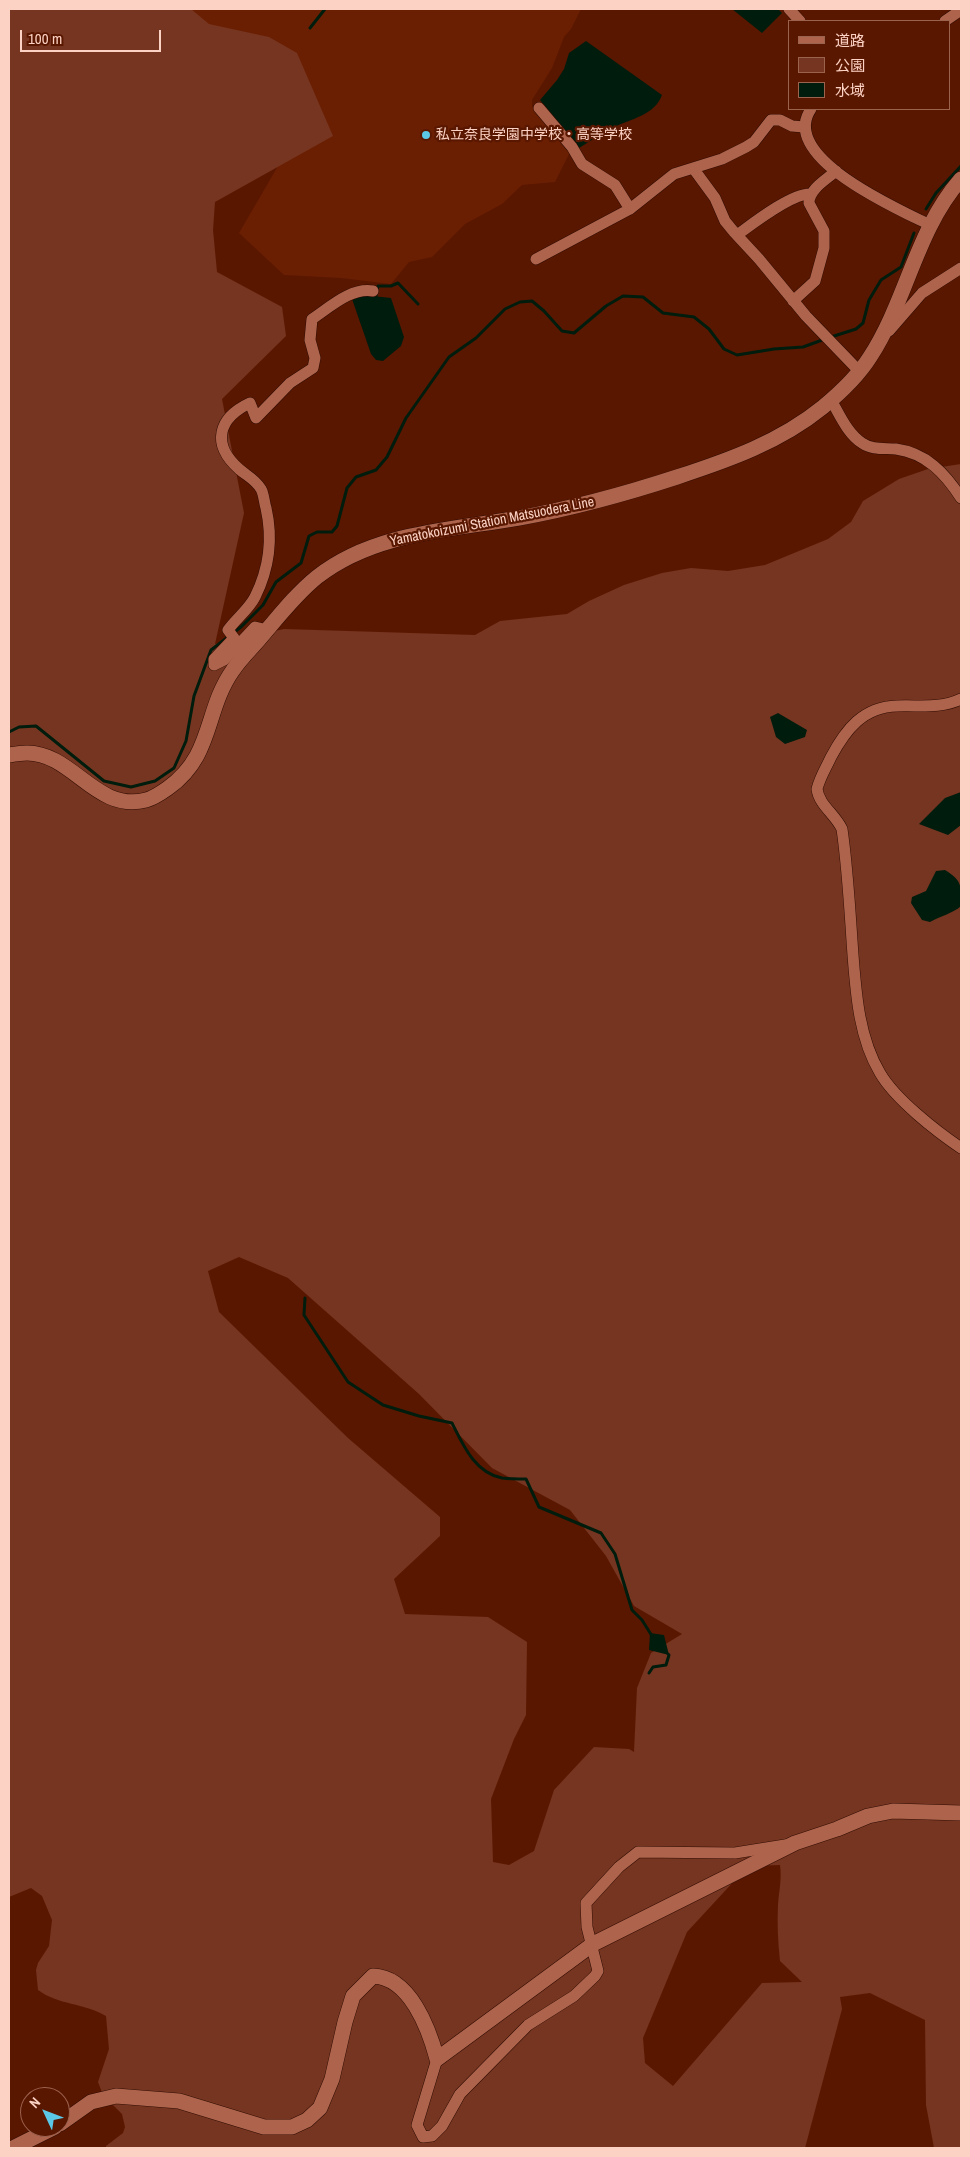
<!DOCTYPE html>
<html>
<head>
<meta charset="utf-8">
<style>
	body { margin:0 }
	#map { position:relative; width:970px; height:2157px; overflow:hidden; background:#5a1700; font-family:"Archivo Narrow","Noto Sans JP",sans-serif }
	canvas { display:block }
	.frame { position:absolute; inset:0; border:10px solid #fcd2c4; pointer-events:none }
	.legend { position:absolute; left:788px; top:20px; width:162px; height:90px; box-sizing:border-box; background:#5a1700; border:1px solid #9b624e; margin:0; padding:6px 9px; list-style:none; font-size:15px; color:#fcd2c4 }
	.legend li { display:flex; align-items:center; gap:10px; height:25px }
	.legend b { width:25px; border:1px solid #9b624e }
	.north { position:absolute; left:20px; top:2087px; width:50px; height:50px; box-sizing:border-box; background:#5a1700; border:1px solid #9b624e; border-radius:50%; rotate:313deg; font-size:14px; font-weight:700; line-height:20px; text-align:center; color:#fcd2c4 }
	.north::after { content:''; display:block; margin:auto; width:18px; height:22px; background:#5ac8e6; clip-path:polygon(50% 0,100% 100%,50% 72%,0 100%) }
	.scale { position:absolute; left:20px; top:30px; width:141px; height:22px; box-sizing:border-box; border:2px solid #fcd2c4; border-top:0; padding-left:6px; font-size:15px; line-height:18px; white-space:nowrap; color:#fcd2c4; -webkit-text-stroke:4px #5a1700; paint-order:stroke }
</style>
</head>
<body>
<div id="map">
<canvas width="970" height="2157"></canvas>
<div class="frame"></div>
<ul class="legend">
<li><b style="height:6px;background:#ae644c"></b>道路</li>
<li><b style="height:14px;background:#763520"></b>公園</li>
<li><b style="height:14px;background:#001c0d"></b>水域</li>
</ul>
<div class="north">N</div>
<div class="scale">100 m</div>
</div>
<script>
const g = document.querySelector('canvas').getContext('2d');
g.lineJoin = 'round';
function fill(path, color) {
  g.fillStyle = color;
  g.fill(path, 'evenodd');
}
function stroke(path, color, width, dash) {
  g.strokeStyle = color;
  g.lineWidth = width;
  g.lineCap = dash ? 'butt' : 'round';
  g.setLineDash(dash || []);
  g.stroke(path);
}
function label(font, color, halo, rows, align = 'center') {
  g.font = font + ' "Archivo Narrow","Noto Sans JP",sans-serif';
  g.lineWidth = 4.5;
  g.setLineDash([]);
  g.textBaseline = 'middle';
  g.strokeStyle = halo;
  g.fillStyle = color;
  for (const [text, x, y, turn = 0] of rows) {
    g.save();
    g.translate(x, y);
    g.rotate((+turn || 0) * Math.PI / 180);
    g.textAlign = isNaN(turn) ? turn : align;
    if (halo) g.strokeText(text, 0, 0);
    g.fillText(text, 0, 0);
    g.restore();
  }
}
const built = new Path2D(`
	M187,9H581L571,29L564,37L552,68L532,100V107L570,152L555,182L522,185L502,204L465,224L432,257L409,262L391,284L341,278L284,275L239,233L306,118Z`);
const green = new Path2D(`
	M9,9H191L209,24L269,37L297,53L333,136L215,202L213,230L217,272L282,307L286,336L222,399L244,513L215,644L284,629L475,635L500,621L567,614L589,601L624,585L662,573L691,568L728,571L765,565L828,539L851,522L863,501L899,479L928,469L961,464V2148H934L926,2105L925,2020L870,1993L840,1997L842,2009L805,2148H106V2146L123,2133L125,2127L122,2114L103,2095L98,2082L109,2049L106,2016C84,2003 58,2005 38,1990L36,1970L38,1963L49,1946L52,1920L42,1896L31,1888L9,1897ZM239,1257L288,1278L419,1394L492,1468L570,1510L606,1556L634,1606L682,1634L651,1653L637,1688L634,1752L629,1749L594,1747L554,1790L534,1851L509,1865L493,1862L491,1799L514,1739L526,1715L527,1642L488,1617L405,1614L394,1579L440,1536V1517L348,1438L219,1312L208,1271ZM780,1865C782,1880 779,1890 778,1905C777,1924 778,1942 780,1961L802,1982L762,1983L673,2086L645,2063L643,2038L687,1932L748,1866Z`);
const water = new Path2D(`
	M732,9H778L782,13L762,33Z
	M586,41L662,95C655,115 631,119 614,127C602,133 591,141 579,148L540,100L557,80L564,69L569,53Z
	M364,295L391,298L404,337L401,346L383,361L376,360L371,354L352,299Z
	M778,713L807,730L805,737L785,744L776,737L770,717Z
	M961,792V825L948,835L919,824L945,798Z
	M945,870C963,881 961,886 961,906C954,913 940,916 930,922L922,920L911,903L912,897L926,891L936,871Z
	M650,1633L664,1635L669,1655L649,1650Z`);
const stream = new Path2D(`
	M310,28L325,9
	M926,209L936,193L961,166
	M376,296L378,286H391L398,283L418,304
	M831,337L856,329L863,323L869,300L881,280L901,267L914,233
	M9,732L19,727L36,726L104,781L131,787L155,781L174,768L186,741L194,696L211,650L241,627L263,605L276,582L301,563L309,536L317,532H332L337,526L347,488L356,477L376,470L387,457L406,418L449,357L476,338L505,309L520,302L532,301L544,311L562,331L574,333L606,306L623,296L643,297L663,313L694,317L709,329L724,349L737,355L774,349L803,347L825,339
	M305,1298L304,1315L348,1382L383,1405L419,1416L452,1423C463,1445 475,1473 502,1478C510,1479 518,1479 526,1479L539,1507L601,1533L615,1554L632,1610L642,1620L652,1636
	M649,1673L653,1667L666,1665L669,1655L668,1654`);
const street = new Path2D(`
	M789,9L800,21
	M945,21L961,10
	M539,108L572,147L582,164L615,185L630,209
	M811,109C778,157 898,209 930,225
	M693,168L715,198L725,221L734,232L759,259L806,316L859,371
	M737,235C752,224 793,192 811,194
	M536,259L630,209L674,174L722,159L746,147L754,142L771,120H780L792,126L804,127
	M793,301L815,281L824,248V231L809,203C809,189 826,180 836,171
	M889,331L922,293L961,268
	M831,400C840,415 847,433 862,443C872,450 884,448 896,449C926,453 945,473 961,498
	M267,630L255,627L224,660L214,665V659L234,638L228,630C236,619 249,609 255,597C269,569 273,539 266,508C264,502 264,494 261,489C255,479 247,476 239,469C211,444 218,418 250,403L256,418L290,383L313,368L315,358L310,340L312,319C329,308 351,287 373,291
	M961,699C940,709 919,705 897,706C863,707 846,729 831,757C826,768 820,777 817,789C819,805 835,814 842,829C848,871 850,913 853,955C856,994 859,1038 880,1073C895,1099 936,1131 961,1148
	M437,2059L417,2125L423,2137L432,2136L442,2126L460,2094L528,2025L574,1996L595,1976L598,1971L587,1927L586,1903L619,1867L638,1852L735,1853L785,1845`);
const secondary = new Path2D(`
	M9,755C15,754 21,753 27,753C73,753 96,813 146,800C154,798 161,793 168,788C214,755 204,711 233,670C241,658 252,648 261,637C279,616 296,594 317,577C374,532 451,530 519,518C574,508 625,494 677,477C729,460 780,442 823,407C840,393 858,376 870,357C907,300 916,230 961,179
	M60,2124L91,2102L116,2096L179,2101L264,2127H292L307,2120L320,2108L332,2079L345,2022L353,1996L373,1976C410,1977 429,2029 437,2059L593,1944L795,1843L837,1829L868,1816L893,1811L961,1813
	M13,2148L55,2127`);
const markers = [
	[426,135,5,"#5ac8e6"]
];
const poiNames = [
	["私立奈良学園中学校・高等学校",436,135]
];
const streetNames = [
	["Yamatokoizumi Station Matsuodera Line",492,522,-11]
];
fill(built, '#6a1f02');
fill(green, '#763520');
fill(water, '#001c0d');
stroke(stream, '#001c0d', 3);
stroke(street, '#300c03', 12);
stroke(secondary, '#300c03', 16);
stroke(street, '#ae644c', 11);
stroke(secondary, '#ae644c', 15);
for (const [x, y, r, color] of markers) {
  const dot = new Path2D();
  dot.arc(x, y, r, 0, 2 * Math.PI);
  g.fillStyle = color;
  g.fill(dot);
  stroke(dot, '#5a1700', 2);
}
label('14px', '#fcd2c4', '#5a1700', poiNames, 'left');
label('14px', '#fcd2c4', '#5a1700', streetNames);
</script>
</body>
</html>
